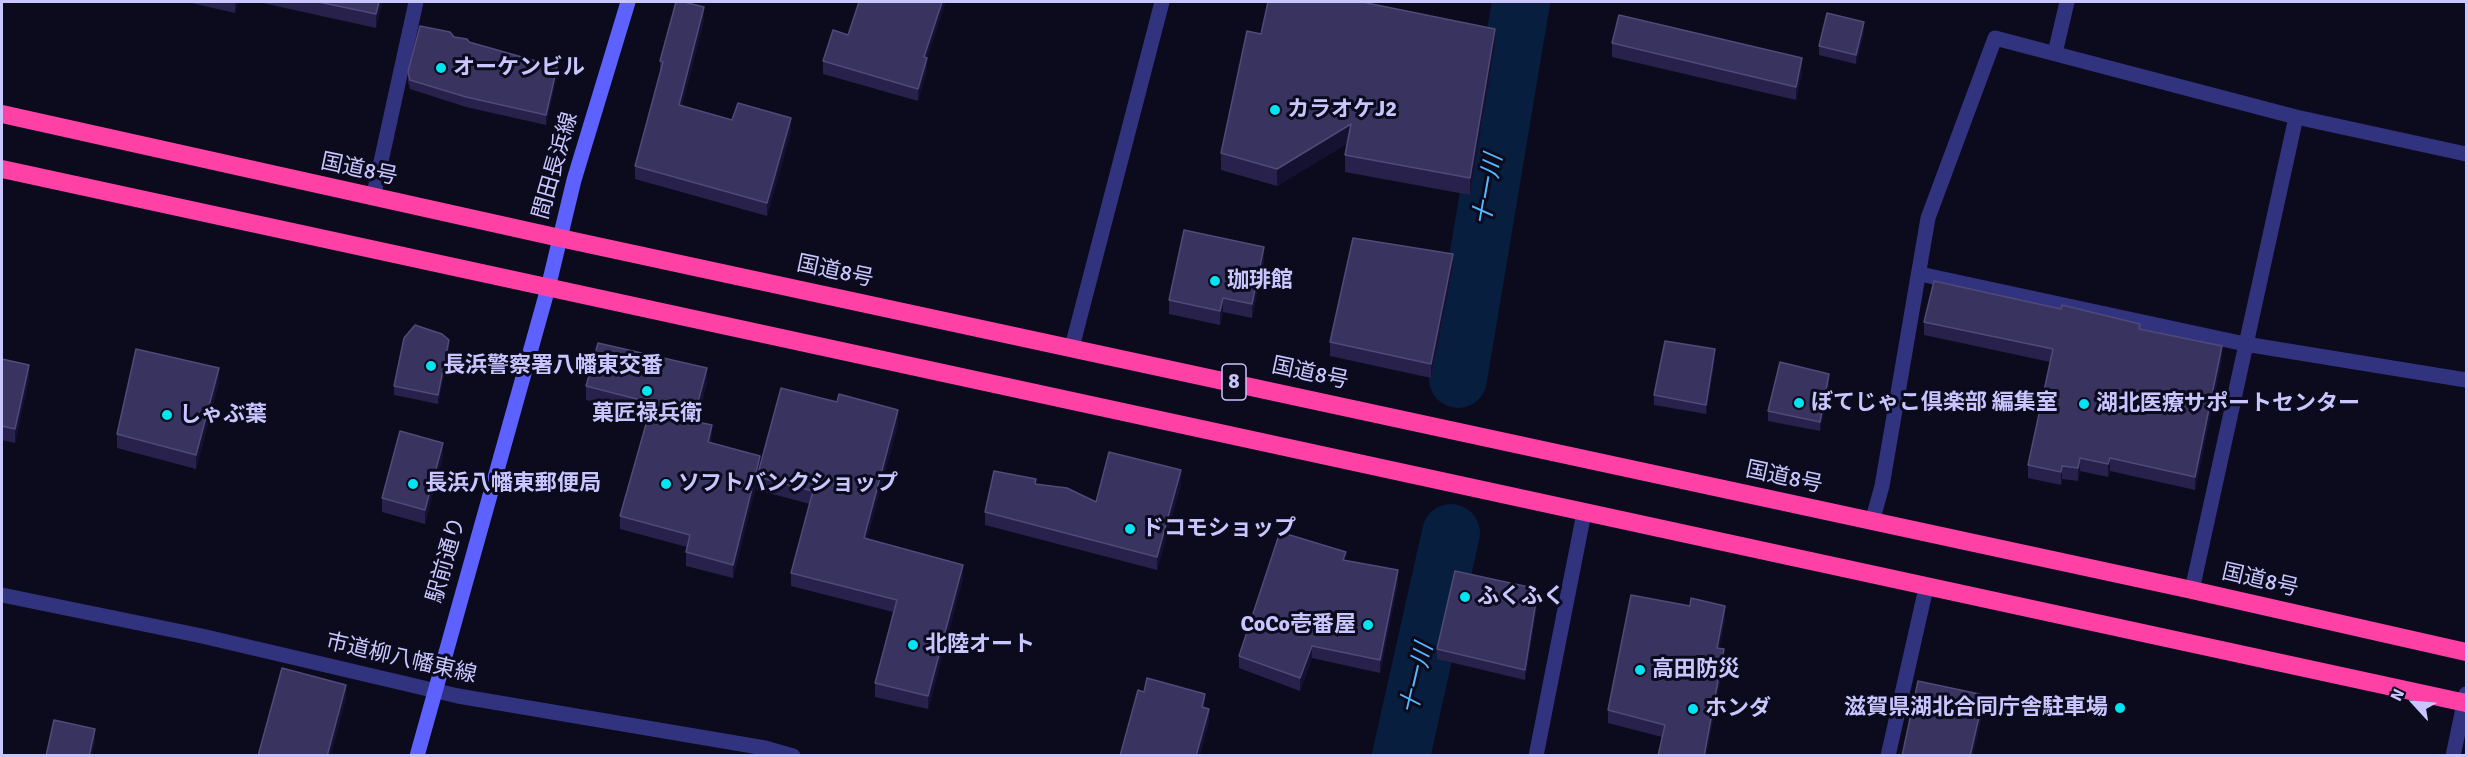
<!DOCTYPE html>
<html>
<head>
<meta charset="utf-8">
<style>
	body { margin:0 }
	#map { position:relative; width:2468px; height:757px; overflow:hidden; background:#0c0a1d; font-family:Signika,sans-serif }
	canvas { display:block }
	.frame { position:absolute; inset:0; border:3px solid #c9c6ff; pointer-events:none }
	.north { position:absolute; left:2384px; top:673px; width:60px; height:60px; -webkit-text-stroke:4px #0c0a1d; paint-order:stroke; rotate:296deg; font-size:16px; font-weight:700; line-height:24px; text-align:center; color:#c9c6ff }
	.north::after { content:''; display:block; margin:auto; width:21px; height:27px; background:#c9c6ff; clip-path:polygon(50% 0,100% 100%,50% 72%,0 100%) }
</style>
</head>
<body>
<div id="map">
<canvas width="2468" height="757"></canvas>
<div class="frame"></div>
<div class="north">N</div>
</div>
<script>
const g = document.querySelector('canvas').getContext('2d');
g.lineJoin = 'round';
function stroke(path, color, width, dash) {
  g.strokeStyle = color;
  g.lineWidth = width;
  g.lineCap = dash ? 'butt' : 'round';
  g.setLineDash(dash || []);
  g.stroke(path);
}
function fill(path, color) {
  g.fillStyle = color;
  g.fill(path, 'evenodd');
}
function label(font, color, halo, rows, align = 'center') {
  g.font = font + ' Signika,"Noto Sans JP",sans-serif';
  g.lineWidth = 6;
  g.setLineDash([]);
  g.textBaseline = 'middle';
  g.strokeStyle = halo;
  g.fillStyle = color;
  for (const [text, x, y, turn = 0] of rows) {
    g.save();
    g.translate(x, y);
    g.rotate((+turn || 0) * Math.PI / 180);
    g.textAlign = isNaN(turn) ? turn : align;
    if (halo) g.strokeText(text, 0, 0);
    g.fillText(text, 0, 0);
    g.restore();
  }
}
const river = new Path2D(`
	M1458,379L1521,2
	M1401,756L1451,533`);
const street = new Path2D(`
	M2055,53L2067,2
	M373,198L416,2
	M1920,274L2245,344L2466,380
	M1072,347L1162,2
	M1872,522L1882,486L1928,218L1995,38L2296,117L2466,154
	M2192,590L2296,117
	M2,595L202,636L458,696L765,748L793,756
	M1536,756L1584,513
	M1888,756L1926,588
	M2453,756L2466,694`);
const secondary = new Path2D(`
	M417,756L548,288L574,180L628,2`);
const highway = new Path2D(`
	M2,114L560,238L2192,590L2466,652
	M2,169L2466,703`);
const wall = new Path2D(`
	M187,2H238L235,13Z
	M258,2H382L376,28Z
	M704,20L682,106L732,120L791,131L767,216L635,179V166L660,74V61Z
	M1864,32L1856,64L1819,55V46Z
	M1261,34L1495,46L1470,195L1345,172V155L1348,143L1277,186L1221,170V153Z
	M454,37L469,42L557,76L546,125L466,107L410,89L408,82V72Z
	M1612,43L1802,72L1796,100L1612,57Z
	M927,60V70L918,101L823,74V61Z
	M1264,261L1252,318L1223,312L1220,325L1169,314V300Z
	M1453,268L1431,378L1330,356V342Z
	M1924,322L2140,329L2222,359L2195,490L2110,471L2108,477L2080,471L2078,481L2062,479L2061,485L2028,478V465L2050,362L1924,335Z
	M449,350L438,404L394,395V386Z
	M2,359L29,379L15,443L2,440Z
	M1715,359L1706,414L1654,405V395Z
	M219,382L196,469L117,448V434Z
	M707,382L697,422L712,439L711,443L760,465L898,424L867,539L963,578L928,709L875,697V683L893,612L791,586V573L810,504L757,490V482L733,578L686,566V552L687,547L620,529V516L648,416L586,400V386Z
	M1829,384L1820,431L1768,421V411Z
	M443,456L425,524L382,512V498Z
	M1036,484L1096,502L1181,484L1157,570L985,525V512Z
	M1346,560L1398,583L1380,673L1312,658L1300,691L1239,668V656Z
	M1538,599L1525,680L1437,659V649Z
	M1725,619L1719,648L1724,662L1706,756H1658L1662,737L1608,723V710Z`);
const shadedWall = new Path2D(`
	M235,2H238L235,13Z
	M379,2H382L376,28V14Z
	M942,2H946L927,60V70L918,101V89L924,57Z
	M704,7V20L679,118V105Z
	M1864,22V32L1856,64V55Z
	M1495,29V46L1470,195V178Z
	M1802,58V72L1796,100V87Z
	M557,67V76L546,125V115Z
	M791,118V131L767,216V203Z
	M1351,124V141L1277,186V169Z
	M1264,247V261L1252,318V304Z
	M1453,254V268L1431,378V364Z
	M1223,298V312L1220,325V311Z
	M449,340V350L438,404V395Z
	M2222,346V359L2195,490V477Z
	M1715,349V359L1706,414V405Z
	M29,365V379L15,443V429Z
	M219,368V382L196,469V455Z
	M707,368V382L693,434V421Z
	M1829,374V384L1820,431V422Z
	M898,410V424L864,551V538Z
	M712,425V439L708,455V442Z
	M443,443V456L425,524V510Z
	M760,456V469L757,477V482L733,578V565Z
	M2080,458V471L2078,481V468Z
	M2110,458V471L2108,477V464Z
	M2062,466V479L2061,485V472Z
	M1181,470V484L1157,570V557Z
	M963,565V578L928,709V696Z
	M1398,570V583L1380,673V660Z
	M1538,589V599L1525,680V670Z
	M1725,606V619L1717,661V648Z
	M1312,646V658L1300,691V678Z
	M1724,649V662L1706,756H1704Z
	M346,685V699L331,756H327Z
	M1205,694V707L1202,721V707Z
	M1984,695V709L1973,756H1970Z
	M1209,709V723L1200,756H1196Z
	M95,729V743L92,756H89Z`);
const building = new Path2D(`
	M319,2H379L376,14Z
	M676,2H684L704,7L679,105L732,120L738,103L791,118L767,203L635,166L663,62L660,61Z
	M859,2H942L924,57L927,58L918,89L823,61L833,30L848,35Z
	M1268,2H1362L1495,29L1470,178L1345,155L1351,124L1277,169L1221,153L1247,31L1261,34Z
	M1827,13L1864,22L1856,55L1819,46Z
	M1619,15L1802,58L1796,87L1612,43Z
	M420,26L450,32L454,37L467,39L469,42L557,67L546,115L466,97L410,80L408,72Z
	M1184,230L1264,247L1252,304L1223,298L1220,311L1169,300Z
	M1353,238L1453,254L1431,364L1330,342Z
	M1934,281L2061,309L2062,305L2140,324L2139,329L2222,346L2195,477L2110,458L2108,464L2080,458L2078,468L2062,466L2061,472L2028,465L2053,349L1924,322Z
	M415,325L442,334L449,340L438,395L394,386L404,338Z
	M1665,341L1715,349L1706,405L1654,395Z
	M598,343L707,368L693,421L712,425L708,442L760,456L733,565L686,552L690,535L620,516L652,403L586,386Z
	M136,349L219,368L196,455L117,434Z
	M2,359L29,365L15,429L2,426Z
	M1780,362L1829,374L1820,422L1768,411Z
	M781,388L837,402L839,394L898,410L864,538L963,565L928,696L875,683L897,600L791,573L813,491L757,477Z
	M400,431L443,443L425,510L382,498Z
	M1109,452L1181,470L1157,557L985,512L994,471L1036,479L1035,484L1067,488L1096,502Z
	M1280,532L1346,552L1343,560L1398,570L1380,660L1312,646L1300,678L1239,656Z
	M1455,571L1538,589L1525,670L1437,649Z
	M1631,595L1690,606L1691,598L1725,606L1717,648L1724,649L1704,756H1658L1665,725L1608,710Z
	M282,668L346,685L327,756H258Z
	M1147,678L1205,694L1202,707L1209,709L1196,756H1120L1138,690L1144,692Z
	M1918,681L1984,695L1970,756H1902Z
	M54,720L95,729L89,756H46Z`);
const markers = [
	[441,68,6,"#00e5f1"],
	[1275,110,6,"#00e5f1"],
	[1215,281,6,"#00e5f1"],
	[431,366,6,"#00e5f1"],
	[647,391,6,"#00e5f1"],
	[1799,403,6,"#00e5f1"],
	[2084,404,6,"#00e5f1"],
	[167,415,6,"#00e5f1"],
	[413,484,6,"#00e5f1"],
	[666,484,6,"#00e5f1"],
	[1130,529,6,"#00e5f1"],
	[1465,597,6,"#00e5f1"],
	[1368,625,6,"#00e5f1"],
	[913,645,6,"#00e5f1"],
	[1640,670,6,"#00e5f1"],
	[2120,708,6,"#00e5f1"],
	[1693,709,6,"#00e5f1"]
];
const shields = [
	[1234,382,24]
];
const shieldNames = [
	["8",1234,382]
];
const poiNames = [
	["オーケンビル",453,68],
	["カラオケJ2",1287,110],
	["珈琲館",1227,281],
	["長浜警察署八幡東交番",443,366],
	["ぼてじゃこ倶楽部 編集室",1811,403],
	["湖北医療サポートセンター",2096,404],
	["菓匠禄兵衛",647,414,"center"],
	["しゃぶ葉",179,415],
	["長浜八幡東郵便局",425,484],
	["ソフトバンクショップ",678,484],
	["ドコモショップ",1142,529],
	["ふくふく",1477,597],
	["CoCo壱番屋",1356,625,"right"],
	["北陸オート",925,645],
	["高田防災",1652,670],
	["滋賀県湖北合同庁舎駐車場",2108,708,"right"],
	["ホンダ",1705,709]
];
const streetNames = [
	["間田長浜線",556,166,-74],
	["国道8号",359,170,12],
	["国道8号",835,272,12],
	["国道8号",1310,374,12],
	["国道8号",1784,478,12],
	["駅前通り",447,560,-74],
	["国道8号",2260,581,13],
	["市道柳八幡東線",401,659,13]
];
const waterNames = [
	["十一川",1489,190,-80],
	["十一川",1418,679,-77]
];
stroke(river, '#081e3e', 58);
stroke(street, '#32337f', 15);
stroke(secondary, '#5d61ff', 15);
stroke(highway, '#ff41a6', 18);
fill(wall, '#27214c');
fill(shadedWall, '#151131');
fill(building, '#393360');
stroke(building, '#4f4a79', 1.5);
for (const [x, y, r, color] of markers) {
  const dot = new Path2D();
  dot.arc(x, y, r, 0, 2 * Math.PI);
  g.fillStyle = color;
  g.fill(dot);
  stroke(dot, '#0c0a1d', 2);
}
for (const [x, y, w] of shields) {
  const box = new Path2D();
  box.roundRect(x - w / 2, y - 18, w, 36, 4.5);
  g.fillStyle = '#0c0a1d';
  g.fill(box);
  stroke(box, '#c9c6ff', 1.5);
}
label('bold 21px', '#c9c6ff', null, shieldNames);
label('bold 22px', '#c9c6ff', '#0c0a1d', poiNames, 'left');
label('22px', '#c9c6ff', '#0c0a1d', streetNames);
label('italic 24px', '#54b9ff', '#0c0a1d', waterNames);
</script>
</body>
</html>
